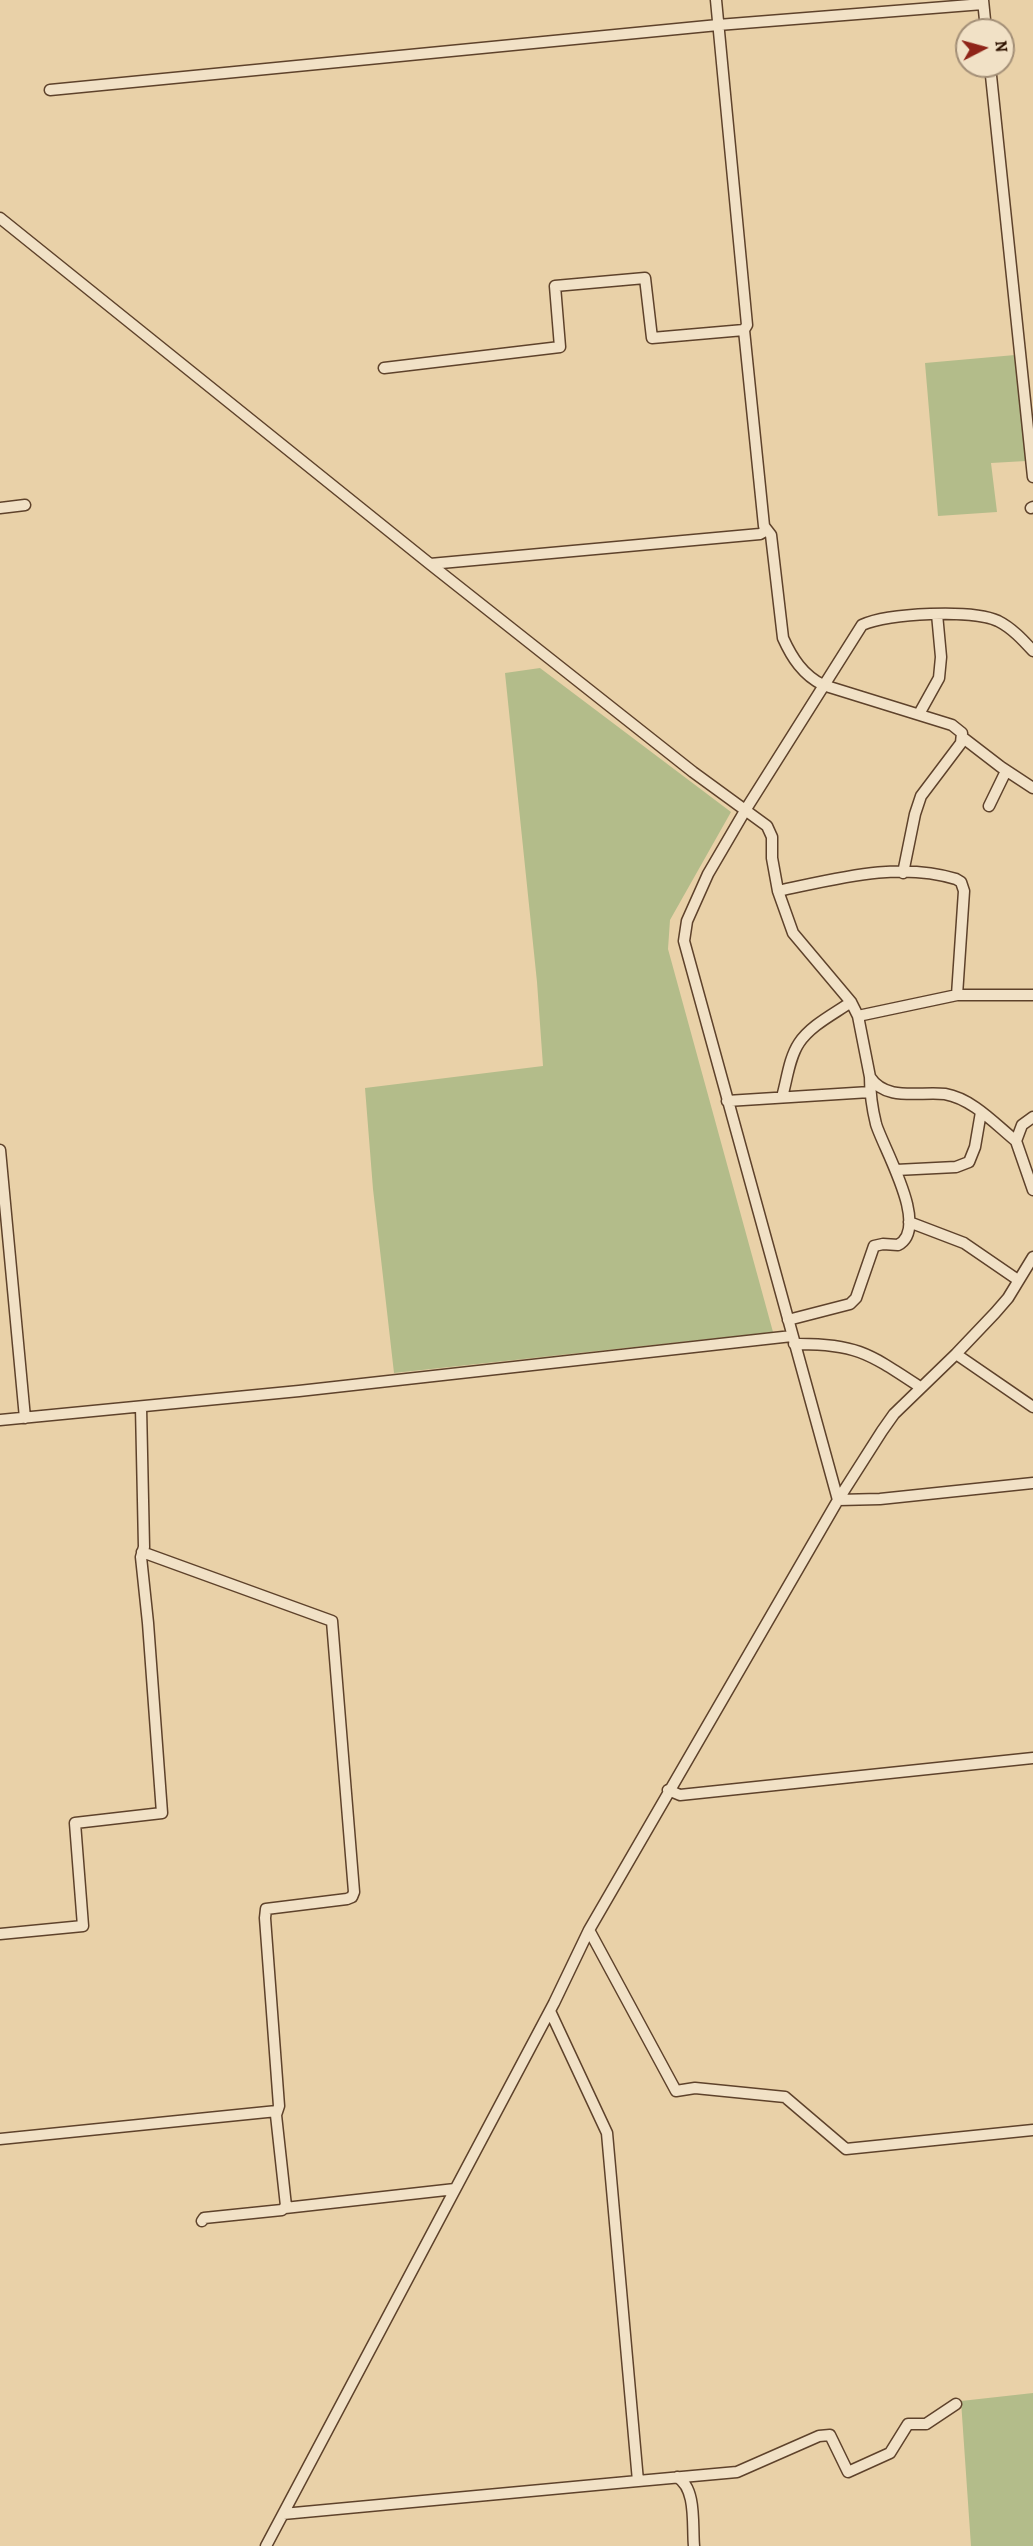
<!DOCTYPE html>
<html>
<head>
<meta charset="utf-8">
<style>
	body { margin:0 }
	#map { position:relative; width:1033px; height:2546px; overflow:hidden; background:#e9d1a8; font-family:Alegreya,serif }
	canvas { display:block }
	.north { position:absolute; left:955px; top:18px; width:60px; height:60px; box-sizing:border-box; background:#f1e1c6; border:2px solid #a38f77; border-radius:50%; rotate:84deg; font-size:16px; font-weight:700; line-height:24px; text-align:center; color:#2f1301 }
	.north::after { content:''; display:block; margin:auto; width:21px; height:27px; background:#8f2418; clip-path:polygon(50% 0,100% 100%,50% 72%,0 100%) }
</style>
</head>
<body>
<div id="map">
<canvas width="1033" height="2546"></canvas>
<div class="north">N</div>
</div>
<script>
const g = document.querySelector('canvas').getContext('2d');
g.lineJoin = 'round';
function fill(path, color) {
  g.fillStyle = color;
  g.fill(path, 'evenodd');
}
function stroke(path, color, width, dash) {
  g.strokeStyle = color;
  g.lineWidth = width;
  g.lineCap = dash ? 'butt' : 'round';
  g.setLineDash(dash || []);
  g.stroke(path);
}
const green = new Path2D(`
	M1015,355L1026,461L991,463L997,512L938,516L925,363Z
	M540,668L731,812L670,920L668,949L773,1332L394,1373L373,1189L365,1088L543,1066L537,982L505,673Z
	M1033,2393V2546H971L961,2401Z`);
const minor = new Path2D(`
	M716,0L747,325L744,330L764,526L771,535L783,638C792,658 803,675 823,685L952,725L962,733L961,743L921,796L915,814L903,873
	M983,0L986,30
	M990,66L1033,477
	M50,90L718,25L983,4
	M0,218L430,564L693,772L767,826L772,837V858L778,891L793,933L851,1002L858,1016L870,1077C886,1102 920,1091 945,1094C973,1099 995,1124 1016,1141
	M384,368L560,347L555,286L645,278L652,338L744,330
	M0,508L25,505
	M1031,508L1033,507
	M430,564L760,534L767,530
	M1033,651C1023,640 1012,628 998,621C972,609 888,613 862,625L746,809L708,874L687,921L684,941L838,1500L880,1499L1033,1483
	M919,714L939,678L941,657L937,614
	M962,737L1001,767L1033,788
	M989,806L1006,771
	M778,891C836,879 898,861 956,879L961,882L964,891L957,995
	M858,1016L957,995H1033
	M782,1097C787,1080 789,1058 799,1043C811,1025 834,1014 851,1002
	M727,1101L870,1092
	M1033,1117L1022,1125L1016,1141L1033,1190
	M0,1150L25,1418
	M896,1170L956,1167L969,1162L975,1147L981,1112
	M909,1222L964,1243L1018,1280
	M788,1320L850,1304L856,1298L874,1246L883,1244L898,1245C931,1228 883,1148 876,1124C872,1108 870,1093 870,1077
	M794,1344C856,1343 870,1354 920,1387
	M956,1354L1033,1407
	M0,1420L299,1391L792,1336
	M142,1552L332,1621L354,1892L352,1897L347,1899L266,1909L265,1918L279,2106L276,2115L286,2206L282,2210L204,2218L202,2221
	M668,1790L680,1795L1033,1758
	M589,1930L676,2091L695,2088L785,2097L846,2149L1033,2130
	M0,1934L83,1926L75,1823L162,1813L148,1623L141,1557L144,1547L141,1407
	M550,2011L607,2133L638,2481L737,2472L819,2436L830,2435L848,2472L890,2453L908,2424H926L956,2404
	M0,2139L277,2111
	M285,2208L455,2189
	M677,2477C697,2488 692,2526 694,2546
	M283,2514L638,2481
	M266,2546L554,2003L589,1930L838,1500L882,1431L894,1414L956,1354L995,1313L1008,1298L1033,1257`);
fill(green, '#b3bc8a');
stroke(minor, '#5e422b', 13);
stroke(minor, '#f1e1c6', 10);
</script>
</body>
</html>
